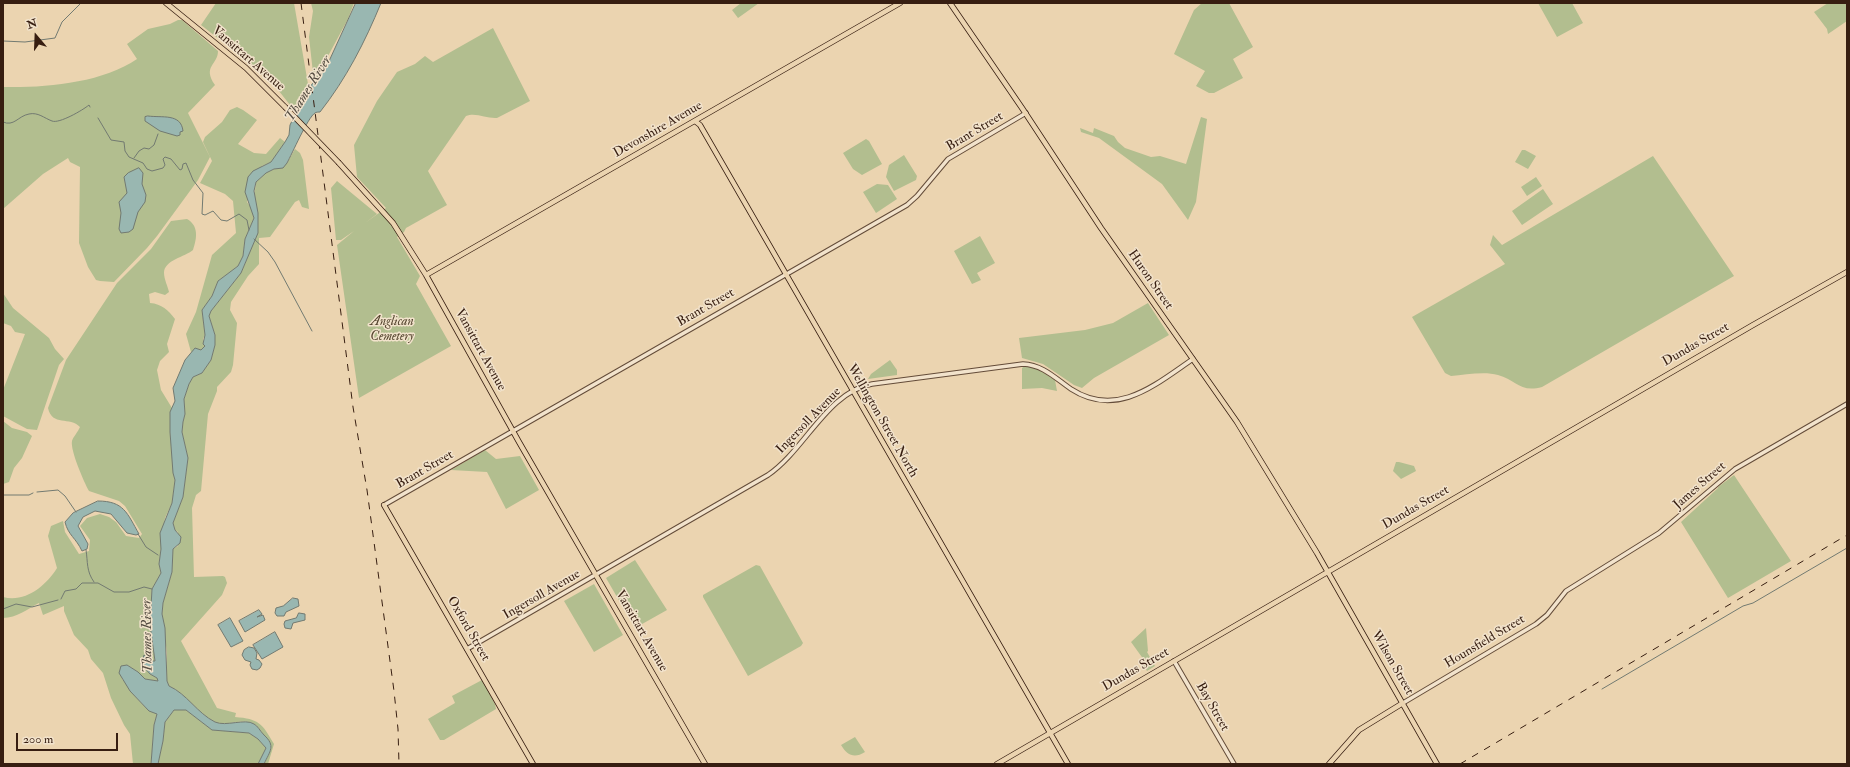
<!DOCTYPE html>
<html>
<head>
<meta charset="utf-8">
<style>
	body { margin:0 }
	#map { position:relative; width:1850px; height:767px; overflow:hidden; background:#ebd4b0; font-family:"IM FELL Double Pica",serif }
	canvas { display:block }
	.frame { position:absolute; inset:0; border:4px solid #371e11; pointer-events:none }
	.north { position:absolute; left:16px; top:16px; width:40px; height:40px; -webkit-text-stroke:3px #f2e3cc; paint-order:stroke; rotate:341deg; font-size:11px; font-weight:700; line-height:16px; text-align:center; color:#371e11 }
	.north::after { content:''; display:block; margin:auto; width:14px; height:18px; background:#371e11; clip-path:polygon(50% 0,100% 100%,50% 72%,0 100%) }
	.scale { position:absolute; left:16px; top:733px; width:102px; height:18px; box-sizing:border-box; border:2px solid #371e11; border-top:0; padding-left:5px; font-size:12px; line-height:14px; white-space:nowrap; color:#371e11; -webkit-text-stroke:3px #f2e3cc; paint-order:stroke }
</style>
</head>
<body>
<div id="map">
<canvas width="1850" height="767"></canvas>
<div class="frame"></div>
<div class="north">N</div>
<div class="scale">200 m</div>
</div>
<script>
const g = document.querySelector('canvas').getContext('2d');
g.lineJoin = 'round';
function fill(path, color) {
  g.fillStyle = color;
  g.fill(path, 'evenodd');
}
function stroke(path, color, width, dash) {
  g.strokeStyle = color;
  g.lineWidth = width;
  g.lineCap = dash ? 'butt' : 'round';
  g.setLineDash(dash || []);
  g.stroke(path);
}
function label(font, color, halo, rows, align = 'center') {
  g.font = font + ' "IM FELL Double Pica",serif';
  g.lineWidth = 3;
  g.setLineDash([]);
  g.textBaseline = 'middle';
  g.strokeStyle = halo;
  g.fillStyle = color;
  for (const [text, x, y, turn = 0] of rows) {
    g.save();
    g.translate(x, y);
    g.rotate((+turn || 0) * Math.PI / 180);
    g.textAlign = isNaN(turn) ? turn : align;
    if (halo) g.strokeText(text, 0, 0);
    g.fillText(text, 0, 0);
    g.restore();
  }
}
const green = new Path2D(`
	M216,3H294L308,84L294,110L275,86L243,58L201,25Z
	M311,3H354L348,19L314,82L309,37L313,11Z
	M741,3H759L738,18L732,10Z
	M1202,3H1229L1253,47L1233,59L1243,78L1214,93H1209L1196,86L1205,71L1174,54L1194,10Z
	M1538,3H1572L1583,23L1557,37Z
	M1828,3H1847V21L1828,34L1827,29L1814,12Z
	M178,20H182L218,51C218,65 202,66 215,85L188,113L210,157L198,180L157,236L147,248L114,282L100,281L96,280L88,267L79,243L80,167L70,162L68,158L43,174L3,209V87C45,88 102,83 137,59L127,44L148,29L170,24Z
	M493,28L530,101L497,118C487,119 476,112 466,116L428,171L447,205L406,228L404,232L397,237L420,276L416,284L451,346L359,398L337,245L354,231L341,240H336L331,188L337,181L377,214L365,223L386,208L357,177L354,145L377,101L397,72L415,64L425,56L433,62Z
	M237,107L243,110L257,120L238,144L254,153L266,154L280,138L285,142L271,162L262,166L247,202L253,210L254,218L245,239L243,256L238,266L218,281L212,296L202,310L205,335L203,339L205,346L201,350L191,352L186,334L196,312L212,255L236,233L233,201L225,194L200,183L212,161L203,142L205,137L222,122L230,110Z
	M1201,117L1207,119L1196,202L1188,220L1162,184L1099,138L1081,132L1080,128L1093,133L1094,128L1114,136L1118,142L1125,148L1151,157L1160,156L1186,164Z
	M866,139L869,141L882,164L862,175L853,169L843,153Z
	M295,149L300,153L303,160L309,209L302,207L299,200L295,202L270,237L259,238V264L248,276L231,302L230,310L237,323L233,365L231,372L217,387V391L208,414L201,491L196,495L192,508L194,577L223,576L225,577L227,583L222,595L181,641L217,708L236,713L235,717C259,719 262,723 274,744L268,764H264C270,751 276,746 264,735C260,731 258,726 254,724C243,717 227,727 215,722C197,713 187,694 169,686L167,681V653L162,614L163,603L172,572L173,549L178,546V532L175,530L173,523L183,497L188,458L182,432L183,422L185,414L184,399L189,384L193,377L202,373L211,360L215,345V335L209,316L211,311L241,273L245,264L254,239L258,213L254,198L256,182L266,173L287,163Z
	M1522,150H1525L1536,156L1528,169L1515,162Z
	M904,155L917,176L916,180L894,191L886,177L889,165Z
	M1653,156L1734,276L1542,387C1520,393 1516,380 1498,375C1484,371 1465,375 1451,376L1445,373L1412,317L1505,264L1490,245L1493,235L1502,245Z
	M1536,177L1542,186L1527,196L1521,187Z
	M877,184L888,185L897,199L876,213L863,192Z
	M1543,189L1553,204L1522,225L1512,211Z
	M187,219C199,226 197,238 193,250C185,257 164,260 164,273C164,279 168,287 169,292L165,295L155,292L149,294L150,303C162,304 168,310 175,319L167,344L169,352L160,361L157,370L161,390L172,408L170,432L175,480L172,503L165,518L159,564L161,573L152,589L150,625L155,661H153L149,657H142C141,668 148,673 157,678L158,681L145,679L138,672L127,665L122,679L127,683L130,691L146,708L157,714L154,725L151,764H133L130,734L124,725L111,698L103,673L91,659L88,650L74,635L64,611V606L43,615L39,603C27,609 17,618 3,618V597C25,603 46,586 57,568L48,536L51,526L63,521L65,532L79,554L89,551L90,540L80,526L87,518L100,514L109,517L116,522L126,536L139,538L142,534L125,506L119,501L89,491C84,482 70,450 72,441C73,437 78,432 80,427C70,416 52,427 48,408L66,360L117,283L151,249L171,221Z
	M980,236L995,263L977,273L981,280L972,284L954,251Z
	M3,293L13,308L49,338L55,349L64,359L59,365L37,430L27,429L3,416V390L25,334L15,332L11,326L3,323Z
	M1148,303L1169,335L1094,378L1082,388L1074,385L1043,364L1022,358L1019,338L1085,330L1113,323Z
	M890,360L897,370V375L868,379L871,374Z
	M1025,366L1038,369L1055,380L1057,391L1042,388L1022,389V368Z
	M3,421L12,428L27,432L32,436L22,458L14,468L9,482L3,484Z
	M485,450L496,459L520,456L539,490L506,509L487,472L451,470Z
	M1396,462H1399L1414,466L1416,471L1401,479L1393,471Z
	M1734,475L1791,561L1728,598L1681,522L1718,488V487Z
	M635,560L667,610L635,628L606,578Z
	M756,565L760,566L803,643L801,646L748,676L703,597V595Z
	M594,584L623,635L594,652L564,601Z
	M1146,628L1148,651L1147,652L1155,666L1147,671L1141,662L1144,660L1131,642Z
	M482,680L495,704L496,709L444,740H440L428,719L455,703L452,696Z
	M174,710H186L212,730L249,733L258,739L266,748L258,764H158L163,741L165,722Z
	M855,737L865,752C854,759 847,755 841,745Z`);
const water = new Path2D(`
	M356,3H381C365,42 346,79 320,112C319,112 316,112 315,113C308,117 292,154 287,163L283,168L274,169L266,173L256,182L254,191L258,213V233L241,273L211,311L209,316L215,335V345L211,360L202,373L193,377L189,384L184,399L185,414L183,422L182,432L188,458L183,497L173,523L175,530L181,537L180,543L173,549L172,572L163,603L162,614L165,628L167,681L169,686C187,694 197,713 215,722C226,727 245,718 254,724C258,726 260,731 264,735C276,746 270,751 264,764H258L266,748L258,739L249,733L212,730L186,710H174L165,722L163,741L158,764H151L154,725L157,714L149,711L130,691L119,673L121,666L127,665L138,672L145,679L158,681L157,678L150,674L141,664L144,655L152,661H155L150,625L152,589L161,573L159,564L161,549L160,533L172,503L175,480L173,473L170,432V412L175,401L173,388L185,360L195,348L201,350L205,346L203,344L205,335L202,310L212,296L218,281L238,266L243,256L245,239L254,218L245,192L248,177L253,171L271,162L285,142L289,135L290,125L307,91L329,61Z
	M148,116C162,118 181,113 183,131L180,132V135L177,136L160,131L145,121V117Z
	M139,168L143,173L142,184L146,195L145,202L138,212L133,229L129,232L121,233L119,229L121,213L119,202L127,193L124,177L128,173Z
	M98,501C124,501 127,513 139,534L136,535L127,533L111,514L95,511L83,517L78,526L88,544L87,549L82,551C76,538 68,535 65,522L73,513Z
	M293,598L298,599L299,606L286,612L284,616H277L275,613L276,608L283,606Z
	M259,610L262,614L257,617L263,615L265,620L245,632L239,621Z
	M299,613L305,614V620L293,623L291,629L285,628L284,624L285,621L296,618Z
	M230,618L243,641L231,647L218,625Z
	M275,632L283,647L262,659L253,645Z
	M249,647L254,648L257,653L256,659L259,660L262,664L260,668L257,670L252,669L250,665L251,662L245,660L242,655L244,650Z`);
const stream = new Path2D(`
	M3,41L25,42L55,38L62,22L81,3
	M98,118L111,140L124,142L125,151L129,157L143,163L147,169L152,171L163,168L165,165L163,159L165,157L171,159L180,170L182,169L183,164L186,163L193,180L203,193L202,214L205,215L213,211L221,220L227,221L239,214L247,220L249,230
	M3,122C14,127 18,116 29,114C38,112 44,118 52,121C59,124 83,110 89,105L90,107
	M134,158L139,151L144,148L149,149L154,145L158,134
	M254,239L268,252L275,262L312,331
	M37,492L58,490L65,496L76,512
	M3,495H29L33,493
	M138,534L146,547L158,555
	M86,550C88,562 86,571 94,582
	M61,599L65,591L76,589L82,583H98L114,592H129L144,587L152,589
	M3,609L16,604L32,607L58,600
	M1602,689L1743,606L1753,603L1847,548`);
const minor = new Path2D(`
	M384,505L907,205L917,196L948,159L1026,113
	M467,649L768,475C805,450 827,392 872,384L1023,364C1043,365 1055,378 1071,389C1117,419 1156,384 1193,359
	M1174,661L1234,764
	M1403,703L1536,624L1547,615L1566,591L1659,533L1735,469L1847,404`);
const major = new Path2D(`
	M166,3L246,68L285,107
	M950,3L1022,108L1101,228L1237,422L1317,553L1437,764
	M695,121L700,125L745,203L1068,764
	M339,163L393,223L426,275L519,442L705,764
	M426,275L900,3
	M384,505L533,764
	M997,764L1753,325L1847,272
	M1329,764L1359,730L1403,703`);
const rail = new Path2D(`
	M301,3L353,407L367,490L394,691L398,729L399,764
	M1460,764L1847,535`);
const majorBridge = new Path2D(`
	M285,107L339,163`);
const streetNames = [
	["Vansittart Avenue",248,59,41],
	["Devonshire Avenue",658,130,-30],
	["Brant Street",975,132,-31],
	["Huron Street",1150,280,55],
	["Brant Street",706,308,-30],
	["Dundas Street",1696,345,-30],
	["Vansittart Avenue",480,350,61],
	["Ingersoll Avenue",809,421,-46],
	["Wellington Street North",882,421,60],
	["Brant Street",425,470,-30],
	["James Street",1700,486,-41],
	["Dundas Street",1416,508,-30],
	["Ingersoll Avenue",542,595,-30],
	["Oxford Street",468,629,60],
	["Vansittart Avenue",641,631,60],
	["Hounsfield Street",1485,642,-31],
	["Wilson Street",1392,663,60],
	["Dundas Street",1136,670,-30],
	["Bay Street",1212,707,60]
];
const parkNames = [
	["Anglican",392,322],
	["Cemetery",392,337]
];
const waterNames = [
	["Thames River",309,89,-58],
	["Thames River",148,636,-91]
];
fill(green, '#b2be8f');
fill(water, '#99b7b1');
stroke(water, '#727a71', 1);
stroke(stream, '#727a71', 1);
stroke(minor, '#644c39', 5.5);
stroke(major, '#371e11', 6);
stroke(minor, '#f2e3cc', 3.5);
stroke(major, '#ebd4b0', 4.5);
stroke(rail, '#371e11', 1, [7, 7]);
stroke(majorBridge, '#371e11', 6, []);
stroke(majorBridge, '#ebd4b0', 4.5);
label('13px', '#371e11', '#f2e3cc', streetNames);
label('italic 13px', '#564630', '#f2e3cc', parkNames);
label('italic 14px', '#544c41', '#f2e3cc', waterNames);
</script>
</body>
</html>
